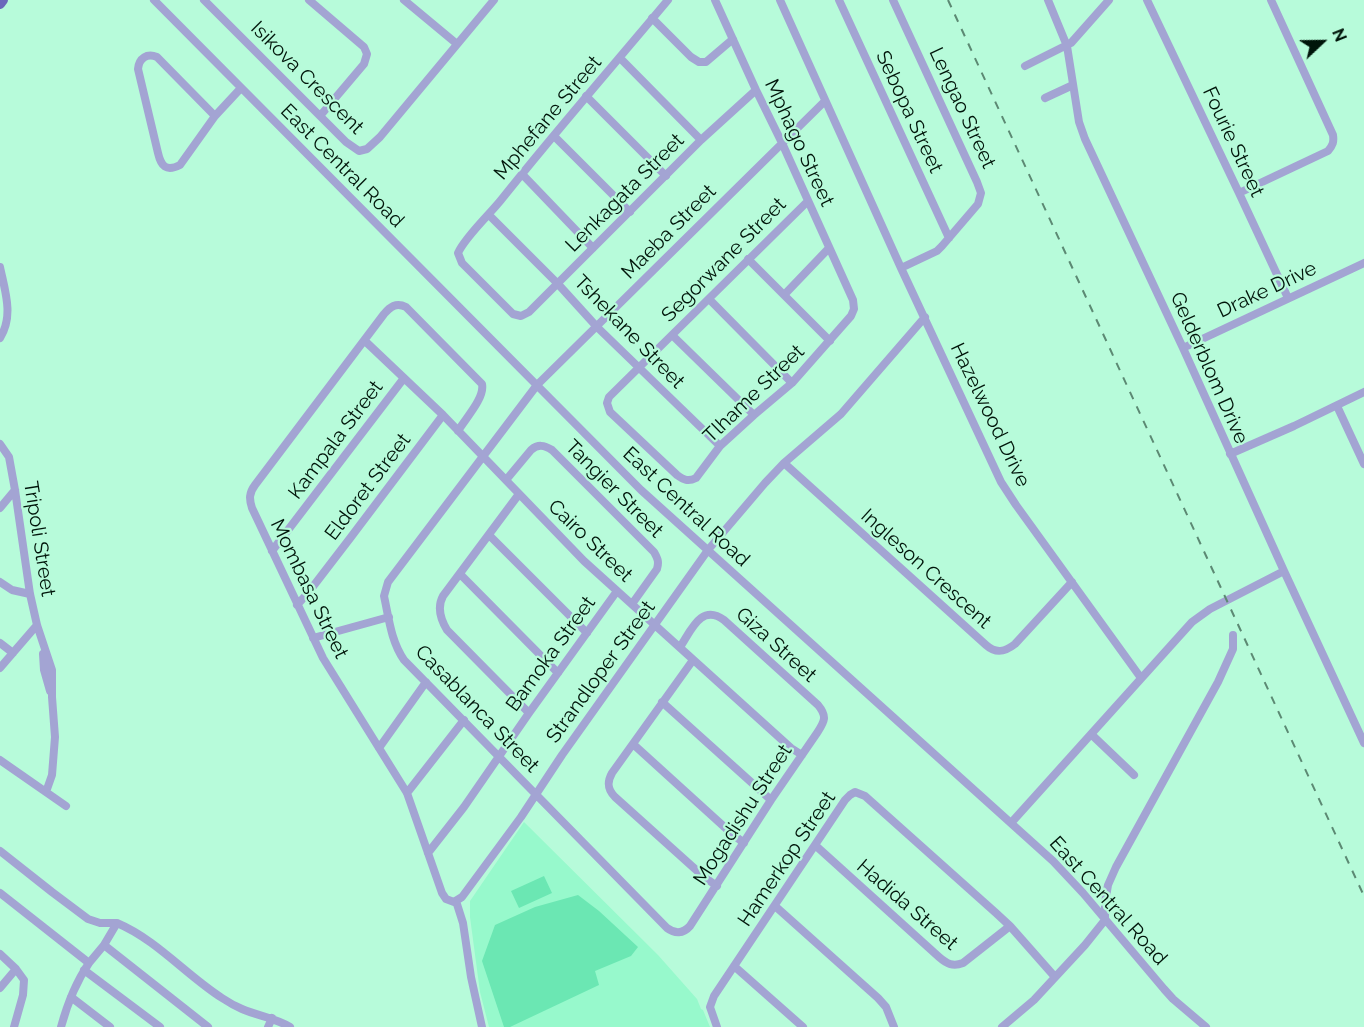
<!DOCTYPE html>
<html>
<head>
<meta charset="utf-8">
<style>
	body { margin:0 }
	#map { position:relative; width:1364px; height:1027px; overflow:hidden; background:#b7fbda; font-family:Raleway,sans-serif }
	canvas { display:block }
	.north { position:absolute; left:1292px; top:12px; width:60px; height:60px; -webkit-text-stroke:4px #b7fbda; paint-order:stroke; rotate:68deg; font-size:16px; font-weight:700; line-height:24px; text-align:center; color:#00150a }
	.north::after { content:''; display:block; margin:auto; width:21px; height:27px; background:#00150a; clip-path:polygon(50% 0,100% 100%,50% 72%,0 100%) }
</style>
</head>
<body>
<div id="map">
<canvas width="1364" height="1027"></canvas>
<div class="north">N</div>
</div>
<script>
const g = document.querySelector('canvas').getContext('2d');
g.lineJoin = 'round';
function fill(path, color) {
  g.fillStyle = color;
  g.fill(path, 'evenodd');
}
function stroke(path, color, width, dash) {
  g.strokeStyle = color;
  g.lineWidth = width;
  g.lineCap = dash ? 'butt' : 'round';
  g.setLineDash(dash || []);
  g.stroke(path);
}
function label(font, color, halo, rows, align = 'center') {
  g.font = font + ' Raleway,sans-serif';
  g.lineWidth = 4.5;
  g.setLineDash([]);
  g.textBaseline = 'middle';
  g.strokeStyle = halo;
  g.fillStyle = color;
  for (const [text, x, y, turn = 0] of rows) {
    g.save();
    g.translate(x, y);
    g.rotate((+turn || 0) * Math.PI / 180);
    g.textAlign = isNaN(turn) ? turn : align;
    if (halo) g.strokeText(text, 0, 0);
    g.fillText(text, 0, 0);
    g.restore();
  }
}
const built = new Path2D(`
	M524,822L658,955L697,999L701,1009L703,1010L710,1027H489L480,992L470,917V901Z`);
const green = new Path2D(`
	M544,876L552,893L519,908L511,891Z
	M578,895L599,911L638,947L631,956L595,971L599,985L510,1027H504L482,961L495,925L535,907Z`);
const minor = new Path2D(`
	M154,0L641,490L1053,861L1083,893L1164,989L1173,999L1206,1027
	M204,0L346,142L359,151L367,149L380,137L494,0
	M309,0L364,47L367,54L364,64L320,116
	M404,0L457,44
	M668,0C612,67 555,132 501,200C489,215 465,237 458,253L462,263L513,314L521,316L529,312L701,140L756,90
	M715,0L756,90L782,143L853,300L854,309L851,316L792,383L754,415L720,446L696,478C688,482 684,480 677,475L610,412L607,403L609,397L808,201
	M780,0L901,268L1001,482L1016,505L1141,678
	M839,0L949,238
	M893,0L977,182L981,193L978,204L942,246L937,251L901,268
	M1048,0L1067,46L1079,122L1085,139L1183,348L1284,571L1364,743
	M1147,0L1239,193L1288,298
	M652,18L691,57L699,62H706L733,39
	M620,58L701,140
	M1025,66L1071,43L1109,0
	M586,96L666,176
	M1045,98L1073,85
	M215,116L157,57C147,53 139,58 138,69L158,153C161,166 166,172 180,165L215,116L241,88
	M554,136L630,212
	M522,174L593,248
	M1239,193L1328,151C1333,145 1334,142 1333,135L1271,0
	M489,215L558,284L597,327L720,446
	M748,259L830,341
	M0,267C5,291 14,316 0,338
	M785,294L829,248
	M709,299L792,383
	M672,335L754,415
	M365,341L443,415L584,561L791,748L802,755
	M1183,348L1364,263
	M1337,406L1364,464
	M458,431C465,419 485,398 482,384L406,307C396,302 390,307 384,314L255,485C249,493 249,499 252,508L323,658L407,793L442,893L446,899L454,902L462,897L521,817L562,755L708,550L765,483L784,463L841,414L925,317
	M0,444L9,457L15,490L30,594L37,625L52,670V697L55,737L52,775L46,792
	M1230,454L1294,426L1364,392
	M784,463L986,645C996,654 1005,652 1015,644L1072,582
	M506,480L531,450C538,444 544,445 552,450L654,552C658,559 659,562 657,569L632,604
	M519,494L443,596C437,607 441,620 447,630L529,713
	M0,508L15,490
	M489,535L587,633
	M272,551L404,378
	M460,574L558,673
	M0,582L12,590L30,594
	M297,605L308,593L351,537L443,415
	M313,638L389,617
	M0,643L13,653
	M680,647C691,631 701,603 724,620L818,705C828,717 824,722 817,733L771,800L690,926C683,934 675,934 667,928L404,660C391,641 389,619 384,596L388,582L537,385L825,101
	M43,654L44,670L50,691
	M693,660L612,773C607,782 607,789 615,797L704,877L717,886
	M0,668L37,625
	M662,702L771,800
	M1092,735L1134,775
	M633,744L731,833L744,843
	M379,748L426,682
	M0,760L66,806
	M407,793L464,720
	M1011,823L1192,622L1210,609L1284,571
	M815,845L939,957C947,964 953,967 963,963L1010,926
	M0,851L52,892L88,919L100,923H117
	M428,853L464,807L529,713L617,591
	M0,893L89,963C76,982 67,1005 61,1027
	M456,901L463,923L471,977L482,1027
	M775,906L878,998L886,1007L894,1027
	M104,945L208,1027
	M0,954L16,969L24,980L23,995L14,1027
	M89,963L104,945L117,923C157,940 186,975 222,998C228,1002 235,1006 242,1009C258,1016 275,1018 290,1027
	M734,966L803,1027
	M84,970L160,1027
	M0,988L16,969
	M71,997L110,1027
	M268,1027L272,1018
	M717,1027L710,1007L714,996L845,800L850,795L855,792L865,796L996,913L1010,926L1055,977
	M1002,1027L1034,1000L1085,945L1105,920V903L1108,885L1116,867L1218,682L1233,649V635`);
const major = new Path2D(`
	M0,4L3,0`);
const rail = new Path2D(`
	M948,0L1364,896`);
const streetNames = [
	["Isikova Crescent",307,78,45],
	["Lengao Street",962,108,65],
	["Sebopa Street",909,112,65],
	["Mphefane Street",548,118,-50],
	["Fourie Street",1233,142,65],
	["Mphago Street",799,143,65],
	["East Central Road",342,166,45],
	["Lenkagata Street",625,193,-45],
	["Maeba Street",669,232,-45],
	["Segorwane Street",724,260,-45],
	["Drake Drive",1267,290,-25],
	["Tshekane Street",629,332,46],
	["Gelderblom Drive",1209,368,66],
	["Tlhame Street",754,394,-44],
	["Hazelwood Drive",990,415,64],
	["Kampala Street",336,440,-53],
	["Eldoret Street",368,487,-53],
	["Tangier Street",614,489,45],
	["East Central Road",686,507,43],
	["Tripoli Street",39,539,81],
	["Cairo Street",590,541,44],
	["Ingleson Crescent",926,569,42],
	["Mombasa Street",309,589,64],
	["Giza Street",776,645,42],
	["Bamoka Street",551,654,-54],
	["Strandloper Street",601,672,-54],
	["Casablanca Street",477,709,46],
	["Mogadishu Street",743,815,-57],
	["Hamerkop Street",787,859,-56],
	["East Central Road",1108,901,48],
	["Hadida Street",907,905,41]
];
fill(built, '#97f9cc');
fill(green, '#6be7b3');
stroke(minor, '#a3a4d3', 8);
stroke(major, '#6b68bb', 10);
stroke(rail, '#5c8973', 2, [8, 8]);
label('20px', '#00150a', '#b7fbda', streetNames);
</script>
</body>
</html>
